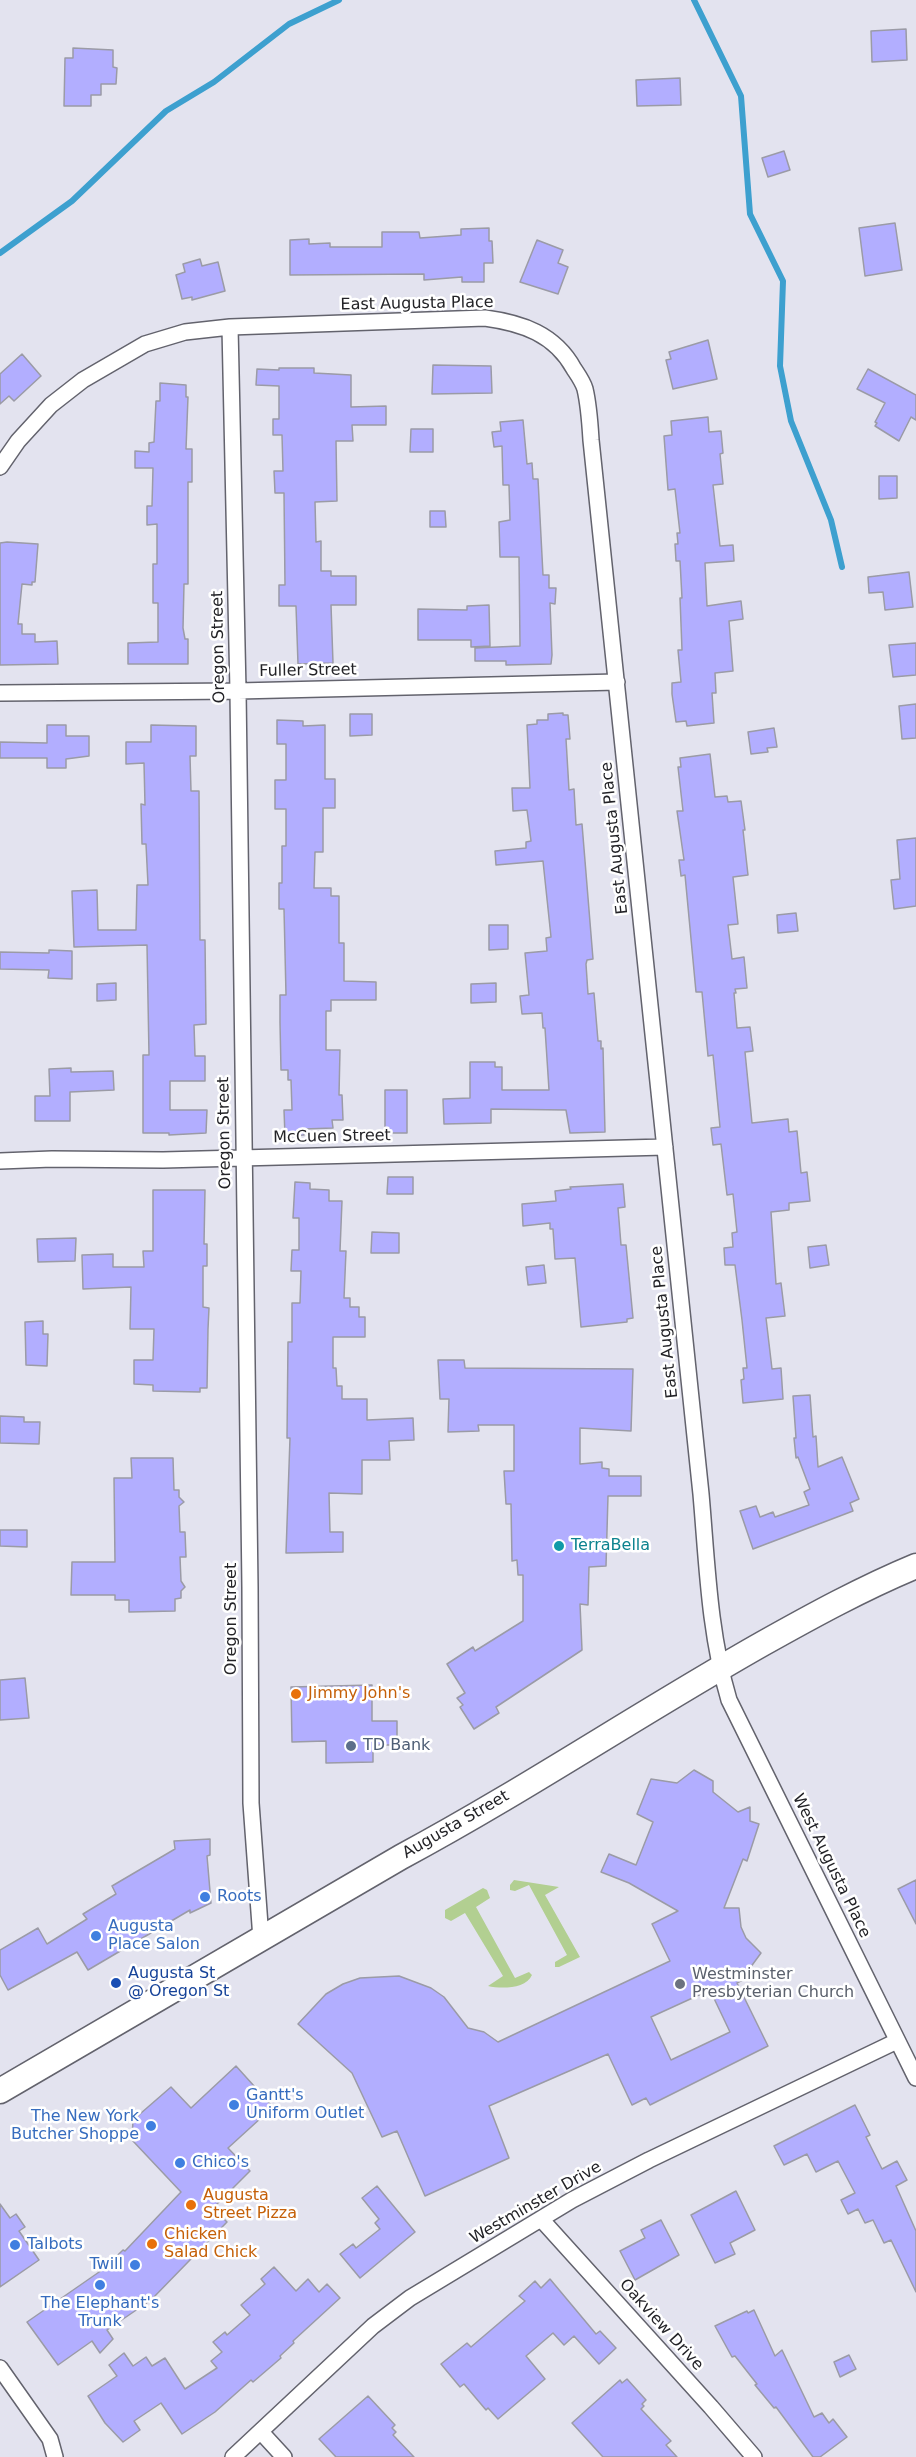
<!DOCTYPE html>
<html>
<head>
<meta charset="utf-8">
<style>
	body { margin:0 }
	canvas { display:block; background:#e3e3ef }
</style>
</head>
<body>
<canvas width="916" height="2457"></canvas>
<script>
const g = document.querySelector('canvas').getContext('2d');
g.lineJoin = 'round';
function fill(path, color) {
  g.fillStyle = color;
  g.fill(path, 'evenodd');
}
function stroke(path, color, width, dash) {
  g.strokeStyle = color;
  g.lineWidth = width;
  g.lineCap = dash ? 'butt' : 'round';
  g.setLineDash(dash || []);
  g.stroke(path);
}
function label(font, color, halo, rows, align = 'center') {
  g.font = font + ' "DejaVu Sans",sans-serif';
  g.lineWidth = 5;
  g.setLineDash([]);
  g.textBaseline = 'middle';
  g.strokeStyle = halo;
  g.fillStyle = color;
  for (const [text, x, y, turn = 0] of rows) {
    g.save();
    g.translate(x, y);
    g.rotate((+turn || 0) * Math.PI / 180);
    g.textAlign = isNaN(turn) ? turn : align;
    if (halo) g.strokeText(text, 0, 0);
    g.fillText(text, 0, 0);
    g.restore();
  }
}
const green = new Path2D(`
	M514,1880L559,1887L545,1895L580,1957L559,1967H555V1962L567,1955L529,1885L515,1891L510,1890V1885Z
	M483,1888L487,1890L490,1898L476,1907L515,1978L529,1972L532,1975C526,1989 501,1989 488,1986L503,1976L465,1913L451,1921L445,1918V1910Z`);
const stream = new Path2D(`
	M694,0L741,96L750,214L783,281L780,366L791,421L831,520L842,567
	M0,253L72,201L166,111L214,82L289,24L339,0`);
const building = new Path2D(`
	M906,29L907,60L872,62L871,31Z
	M73,48L113,50V67L117,68L116,84H101V95H91V106H64L65,58H73Z
	M680,78L681,105L637,106L636,80Z
	M784,151L790,170L768,177L762,158Z
	M895,223L902,270L865,276L859,228Z
	M489,228V241H492L493,263H484V282H462V277L424,280V274L290,275V240L309,239V244L330,243V247H382V232H419L420,238L461,235V229Z
	M537,240L563,250L558,263L568,267L558,294L520,282Z
	M200,259L202,266L218,262L225,291L192,300V297L182,299L176,275L185,272L183,264Z
	M708,340L717,379L673,389L666,360L671,359L669,352Z
	M22,354L41,376L14,401L9,396L0,404V374Z
	M433,365L491,366L492,393L432,394Z
	M279,368H314V373L351,375V407L386,406V425H352L353,441H336L337,501L315,502L316,542L321,541V571H331V576H356V605H331L333,663L298,664L296,606H279V585H285L284,493H275L274,471H283L282,435H273V419H279V386L256,385L257,369L279,370Z
	M868,369L916,395V420L911,417L899,441L875,426L877,423L875,422L885,403L857,389Z
	M160,383L186,385V397H188L186,449H192V482H188V584H184L183,628L185,639H188V664H128V643L158,642V603H153V564H157V524L147,525V506H152L153,468H135V451L149,452V443L154,442L156,401H160Z
	M708,417L709,432L721,431L723,453L720,454L723,484L713,485L720,546L733,545L734,561L705,563L707,606L741,601L743,619L729,621L733,671L715,673L716,693H712L714,723L687,726L686,721L676,722L672,694V683L681,682L678,650H682L680,598H682L680,561H676L675,544H678L677,533H680L675,489L668,490L664,436L672,435L671,421Z
	M523,420L527,464L532,463L533,479H538L543,575H549V588H556L555,604L550,603L552,655L551,664L506,665V661H475V648L520,646L519,557H500L499,522L510,520L509,485H503L502,446L494,447L492,432L501,431L500,422Z
	M411,429H433V452H410Z
	M879,476H897V498L879,499Z
	M430,511H445L446,527H430Z
	M7,542L38,544L35,582H32V585L22,584L18,624H22V634H35V642L57,641L58,664L0,665V543Z
	M909,572L913,607L885,610L883,592L869,593L868,577Z
	M489,605L490,646L471,647V640H418V609L467,610V606Z
	M916,643V675L893,677L889,645Z
	M916,704V738L902,739L899,706Z
	M563,713V715H568L570,739H566L569,790L574,789L576,825L582,824L593,959L587,960L586,964L588,994L594,993L598,1041H601V1049L603,1048L605,1132L570,1133L566,1110L491,1109V1123L444,1124L443,1099L470,1098V1062H495V1067H502V1090H549L545,1028H543L542,1013L522,1014L520,996L529,995L525,953L547,951L546,938L551,937L543,861L496,865L495,851L526,848V842L531,841L527,810L513,811L512,788H530L527,725L537,724V720H548V714Z
	M350,714H372V735L350,736Z
	M277,720L303,721V726L325,725V779H335V808H323V852H315L314,888H331V896H339V943H344V981L376,982V1000H331V1011H326V1050H340L339,1095H342L343,1120H332L333,1128L304,1129V1135L285,1136L284,1110H292L291,1080H288V1070H281L280,1023V995H286L284,909H279V883H282V846H286V809H275V780H286V744H277Z
	M47,725H66V736H89V756L66,759V768H47V758H0V742L47,743Z
	M151,725L196,726V756H190L191,791H199L200,940H205L206,1024L194,1025L195,1056H205V1081H170V1110H207L206,1133L169,1135V1133H143V1055H149L147,945L74,947L72,891L97,890L98,930H136L137,885H148L146,844H142L141,804L145,805L144,763L126,764V742H151Z
	M774,728L777,747L767,748L768,752L751,754L748,732Z
	M710,754L715,797L727,796L728,802L741,801L745,830H743L748,875L733,877L738,924L728,925L732,959L744,957L747,988L735,989L736,993H734L737,1028L750,1027L753,1051L745,1052L752,1123L788,1119L789,1132L797,1131L801,1173L807,1172L810,1201L789,1203V1210L771,1212L776,1284L781,1283L785,1316L766,1318L772,1369L781,1368L783,1399L743,1403L741,1380L744,1379L743,1368H747L742,1320L735,1265H725L724,1248L733,1247L732,1233L737,1232L733,1194L727,1195L721,1144L713,1145L711,1128L720,1127L713,1055L708,1056L702,992H696L685,875L681,876L679,860H684L677,811H683L678,767H681L680,758Z
	M916,838V906L894,909L891,880L900,879L897,840Z
	M796,913L798,931L778,933L777,915Z
	M489,925H508V949L489,950Z
	M49,950L72,951V979L48,978L49,970L0,969V952L49,953Z
	M116,983V1000L97,1001V984Z
	M496,983V1002L471,1003V984Z
	M71,1068V1072L113,1071L114,1090L70,1092V1121H35V1096H50L49,1069Z
	M385,1090H407V1133H385Z
	M388,1177H413V1194H387Z
	M295,1182L310,1183V1189L329,1190V1201H342L340,1251H346L344,1298H350V1307H359V1317H365V1337H333V1368H336L337,1386H342V1399H367V1420L413,1418L414,1440L389,1441L390,1460H362V1494L329,1493L330,1532H343V1552L286,1553L290,1438H287L288,1342H292V1303H300L301,1271H291L292,1250H299V1218H293Z
	M623,1184L625,1207L618,1208L621,1245H626L633,1318L627,1319V1322L581,1327L575,1258L555,1259L553,1229H550V1223L523,1226L522,1204L556,1201L555,1191L571,1189L570,1187Z
	M153,1190H205L204,1244H207V1266H203V1307L209,1308L208,1329L207,1388H200V1392L153,1391V1385L134,1384V1360H153L154,1329H130L131,1287L83,1289L82,1255L113,1254V1267H144L143,1251H153Z
	M372,1232L399,1233V1253H371Z
	M76,1238L75,1261L38,1262L37,1239Z
	M826,1245L829,1265L810,1268L808,1247Z
	M544,1265L546,1283L528,1285L526,1267Z
	M43,1321V1334H48L47,1366L26,1365L25,1322Z
	M438,1360H464L465,1368L633,1369L631,1431L580,1428V1464L602,1462V1468L609,1469V1476H641V1496H608L606,1566L589,1567L588,1605L580,1604L582,1650L496,1707L499,1713L474,1729L460,1707L463,1705L457,1698L465,1693L447,1664L473,1647L475,1651L523,1621V1575H518L517,1560L512,1561L511,1504H506L504,1471H514V1425H478L479,1431L448,1432L449,1399H440Z
	M810,1395L813,1437L816,1436L818,1467L842,1457L859,1499L850,1503L853,1511L753,1549L740,1511L756,1506L760,1517L773,1512L775,1517L809,1505L804,1492L810,1489L798,1457L796,1458L794,1438H796L793,1396Z
	M0,1416L24,1417V1422H40L39,1444L0,1443Z
	M131,1458H173L174,1490H179V1497L184,1502L179,1506L180,1532H185L186,1557H180L181,1581L185,1587L181,1591V1598L175,1599V1611L129,1612V1600H115V1595H71L72,1562H115L114,1478H132Z
	M0,1530H27V1547L0,1546Z
	M25,1678L29,1718L0,1720V1680Z
	M372,1685V1721H397V1745H373V1762L326,1763V1741L292,1742L291,1687Z
	M694,1770L713,1781V1792L738,1812L750,1807V1821L759,1824L747,1861L743,1859L724,1908H739L741,1927L746,1938L761,1953L750,1968L753,1974L737,1983L768,2046L650,2105L646,2098L632,2105L608,2054L489,2106L509,2158L425,2196L397,2131L382,2137L352,2073L298,2024L326,1994L343,1984L360,1978L399,1976L431,1988L444,1997L468,2028L484,2032L498,2042L670,1961L652,1924L678,1911L629,1883L601,1872L609,1854L636,1865L653,1822L637,1814L651,1779L677,1783ZM710,1990L730,2032L671,2060L651,2017Z
	M210,1839V1855L207,1856L211,1903L190,1913V1910L88,1970L77,1952L8,1990L0,1975V1950L38,1928L47,1944L87,1919L83,1914L116,1894L112,1886L175,1849L174,1841Z
	M916,1880V1924L898,1889Z
	M236,2066L273,2107L228,2148L250,2171L213,2208L227,2222L151,2300L107,2330L113,2339L100,2353L92,2341L58,2365L27,2322L102,2270L123,2250L125,2251L181,2192L132,2140L133,2120L171,2087L191,2108Z
	M855,2105L870,2135L866,2137L882,2169L897,2161L907,2180L896,2186L916,2231V2292L891,2240L884,2243L873,2220L865,2223L858,2209L848,2214L841,2200L855,2193L838,2161L816,2172L807,2154L784,2165L774,2146Z
	M377,2186L415,2232L360,2278L340,2254L353,2244L356,2248L380,2229L375,2223L379,2219L362,2198Z
	M736,2191L755,2230L730,2243L735,2254L715,2263L691,2215Z
	M0,2204L10,2218L16,2214L25,2227L19,2231L39,2260L0,2287Z
	M661,2220L679,2255L635,2280L620,2251L645,2238L641,2230Z
	M274,2267L296,2291L308,2279L319,2292L327,2284L340,2298L293,2341L294,2343L280,2356L281,2358L253,2382L251,2380L215,2412L182,2434L161,2403L134,2421L140,2430L123,2442L105,2423L88,2396L117,2376L109,2365L124,2353L133,2366L146,2357L152,2366L165,2358L185,2389L217,2368L211,2361L222,2352L213,2342L225,2332L227,2335L250,2315L241,2305L265,2284L261,2279Z
	M550,2279L596,2334L600,2331L616,2348L599,2364L574,2336L564,2345L553,2333L526,2356L545,2379L498,2419L488,2408L486,2410L464,2384L460,2387L441,2364L467,2343L471,2347L525,2301L519,2296L535,2281L541,2288Z
	M754,2310L775,2356L782,2350L814,2417L822,2413L829,2423L833,2419L847,2437L820,2457H813L776,2407L774,2408L755,2385L757,2384L735,2356L732,2357L715,2326L747,2311L748,2313Z
	M849,2355L856,2369L840,2377L834,2362Z
	M627,2379L646,2400L642,2404L644,2406L641,2409L671,2441L666,2445L677,2457H603L572,2423L620,2380L622,2383Z
	M368,2396L395,2425L392,2428L396,2432L393,2435L414,2457H336L319,2439Z`);
const minor = new Path2D(`
	M230,327L238,691L250,1587L251,1803L261,1939
	M0,467L18,441L51,405L83,380L145,344L185,332L230,327L485,318C522,323 555,334 574,369C578,375 583,382 585,389C589,406 590,424 591,440L701,1494C707,1562 709,1633 729,1700L916,2078
	M0,693L238,691L617,682
	M0,1161L52,1159L163,1160L665,1147
	M541,2219L711,2407L754,2457
	M0,2368L50,2439L55,2457
	M261,2432L284,2457
	M233,2457L373,2326L410,2298L572,2200L649,2160L897,2041`);
const primary = new Path2D(`
	M0,2091L401,1857C524,1791 640,1713 762,1644C812,1616 863,1588 916,1566`);
const markers = [
	[559,1546,6,"#0f9aa8"],
	[296,1694,6,"#e8710a"],
	[351,1746,6,"#5c6f8a"],
	[205,1897,6,"#3f7fe0"],
	[96,1936,6,"#3f7fe0"],
	[116,1983,6,"#1a4fb4"],
	[680,1984,6,"#6b7280"],
	[234,2105,6,"#3f7fe0"],
	[151,2126,6,"#3f7fe0"],
	[180,2163,6,"#3f7fe0"],
	[191,2205,6,"#e8710a"],
	[152,2244,6,"#e8710a"],
	[15,2245,6,"#3f7fe0"],
	[135,2265,6,"#3f7fe0"],
	[100,2285,6,"#3f7fe0"]
];
const streetNames = [
	["East Augusta Place",417,304,-1],
	["Oregon Street",219,647,-91],
	["Fuller Street",308,671,-1],
	["East Augusta Place",615,838,-96],
	["Oregon Street",225,1133,-91],
	["McCuen Street",332,1137,-1],
	["East Augusta Place",665,1322,-96],
	["Oregon Street",232,1619,-90],
	["Augusta Street",456,1825,-30],
	["West Augusta Place",831,1866,64],
	["Westminster Drive",536,2203,-30],
	["Oakview Drive",661,2325,48]
];
const cultureNames = [
	["TerraBella",571,1546]
];
const foodNames = [
	["Jimmy John's",308,1694],
	["Augusta",203,2196],
	["Street Pizza",203,2214],
	["Chicken",164,2235],
	["Salad Chick",164,2253]
];
const serviceNames = [
	["TD Bank",363,1746]
];
const shopNames = [
	["Roots",217,1897],
	["Augusta",108,1927],
	["Place Salon",108,1945],
	["Gantt's",246,2096],
	["Uniform Outlet",246,2114],
	["The New York",139,2117,"right"],
	["Butcher Shoppe",139,2135,"right"],
	["Chico's",192,2163],
	["Talbots",27,2245],
	["Twill",123,2265,"right"],
	["The Elephant's",100,2304,"center"],
	["Trunk",100,2322,"center"]
];
const transitNames = [
	["Augusta St",128,1974],
	["@ Oregon St",128,1992]
];
const worshipNames = [
	["Westminster",692,1975],
	["Presbyterian Church",692,1993]
];
fill(green, '#b2cf91');
stroke(stream, '#3da0cf', 6);
fill(building, '#b2aeff');
stroke(building, '#9b9ba6', 1.5);
stroke(minor, '#63636d', 18);
stroke(primary, '#63636d', 27);
stroke(minor, '#fff', 15);
stroke(primary, '#fff', 24);
for (const [x, y, r, color] of markers) {
  const dot = new Path2D();
  dot.arc(x, y, r, 0, 2 * Math.PI);
  g.fillStyle = color;
  g.fill(dot);
  stroke(dot, '#fff', 2);
}
label('16px', '#232327', '#fff', streetNames);
label('16px', '#0d838f', '#fff', cultureNames, 'left');
label('16px', '#c56008', '#fff', foodNames, 'left');
label('16px', '#4e5e75', '#fff', serviceNames, 'left');
label('16px', '#366cbe', '#fff', shopNames, 'left');
label('16px', '#164399', '#fff', transitNames, 'left');
label('16px', '#5b616d', '#fff', worshipNames, 'left');
</script>
</body>
</html>
